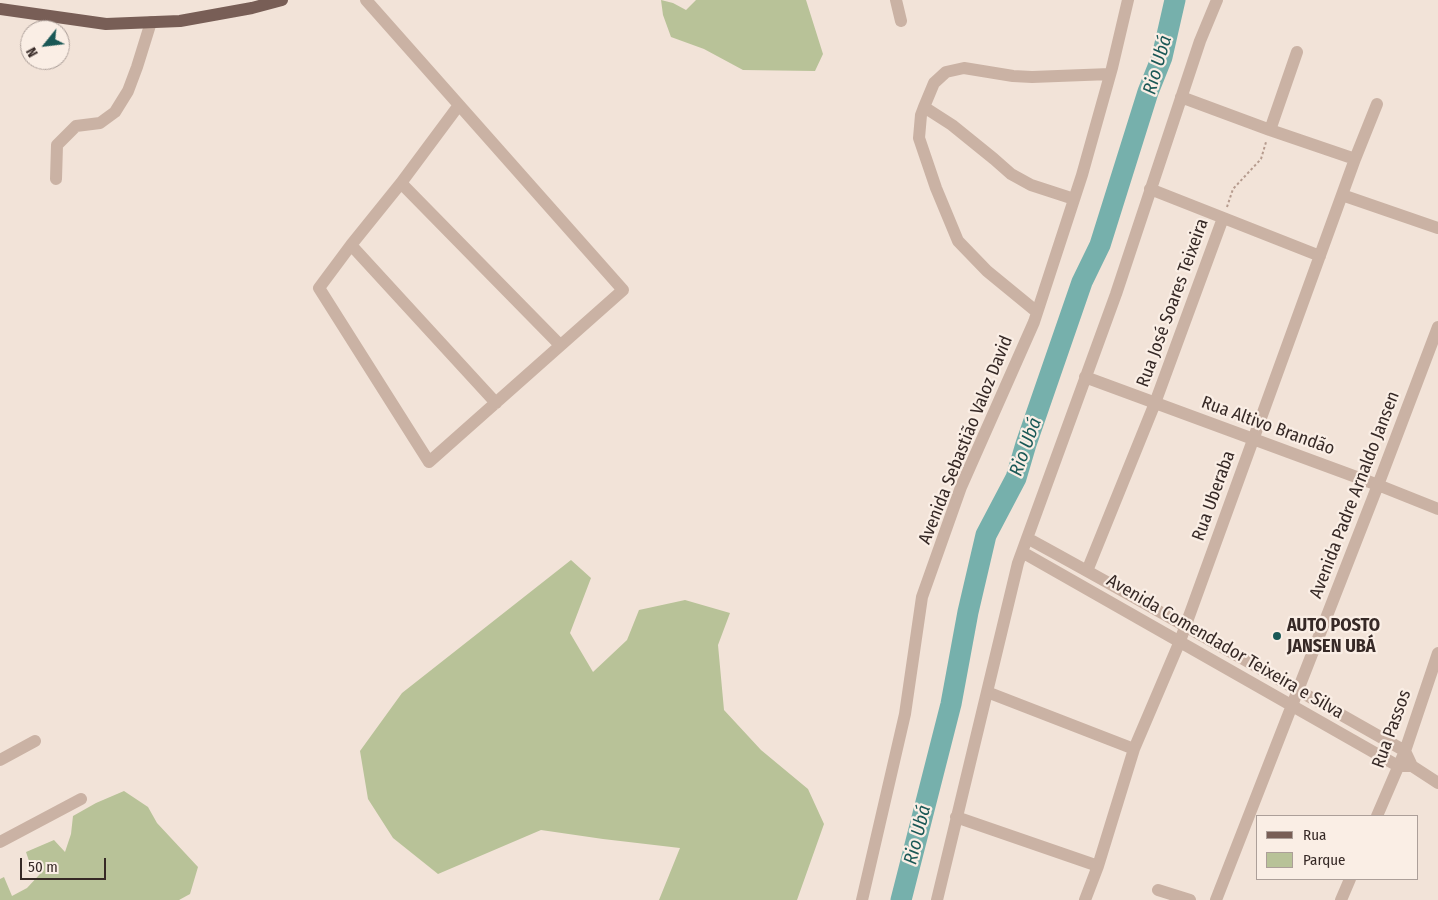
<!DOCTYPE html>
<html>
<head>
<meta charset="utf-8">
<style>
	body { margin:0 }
	#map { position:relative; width:1438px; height:900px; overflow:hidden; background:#f2e3d8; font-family:"Fira Sans Condensed",sans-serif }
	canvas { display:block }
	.legend { position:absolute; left:1256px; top:815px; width:162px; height:65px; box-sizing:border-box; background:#faeee5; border:1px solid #ac9f99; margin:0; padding:6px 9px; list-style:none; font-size:15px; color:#362926 }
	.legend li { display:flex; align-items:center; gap:10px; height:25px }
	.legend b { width:25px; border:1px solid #ac9f99 }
	.north { position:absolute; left:20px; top:20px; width:50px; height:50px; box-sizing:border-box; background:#faeee5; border:1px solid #ac9f99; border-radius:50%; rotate:241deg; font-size:14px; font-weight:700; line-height:20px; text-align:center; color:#362926 }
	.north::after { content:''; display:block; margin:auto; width:18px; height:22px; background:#1a5856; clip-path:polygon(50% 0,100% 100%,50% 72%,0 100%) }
	.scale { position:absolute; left:20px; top:858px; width:86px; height:22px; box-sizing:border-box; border:2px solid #362926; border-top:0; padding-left:6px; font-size:15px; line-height:18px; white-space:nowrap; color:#362926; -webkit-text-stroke:4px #faeee5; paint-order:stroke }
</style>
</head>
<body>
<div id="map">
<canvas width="1438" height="900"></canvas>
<ul class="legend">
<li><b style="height:6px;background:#785e56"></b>Rua</li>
<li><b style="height:14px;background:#b8c298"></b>Parque</li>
</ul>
<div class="north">N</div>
<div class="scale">50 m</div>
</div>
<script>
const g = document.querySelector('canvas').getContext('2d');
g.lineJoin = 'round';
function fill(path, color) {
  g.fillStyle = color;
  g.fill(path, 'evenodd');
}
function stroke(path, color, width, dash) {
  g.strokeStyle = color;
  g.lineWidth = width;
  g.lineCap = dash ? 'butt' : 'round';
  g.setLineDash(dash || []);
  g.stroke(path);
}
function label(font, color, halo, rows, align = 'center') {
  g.font = font + ' "Fira Sans Condensed",sans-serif';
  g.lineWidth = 4.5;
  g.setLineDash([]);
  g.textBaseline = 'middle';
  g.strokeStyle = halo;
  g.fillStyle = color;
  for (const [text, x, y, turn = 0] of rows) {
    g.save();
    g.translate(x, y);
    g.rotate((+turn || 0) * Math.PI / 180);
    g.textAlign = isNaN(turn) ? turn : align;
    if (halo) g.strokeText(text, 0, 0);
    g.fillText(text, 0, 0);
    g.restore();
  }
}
const green = new Path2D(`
	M661,0L673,3L686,10L696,0H806L823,54L815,71L743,70L704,49L671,37L663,15Z
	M571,560L591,578L570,633L593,672L627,640L639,610L685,600L730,613L718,645L724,710L761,750L808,789L824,824L797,900H659L680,848L603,839L541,830L438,874L393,838L368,799L360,751L402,693Z
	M124,791L148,807L157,823L198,867L190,894L179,900H0V879L4,877L12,896L27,888L40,874L30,864L26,852L54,840L65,852L71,834L73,816L96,803Z`);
const river = new Path2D(`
	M901,900L951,704L968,612L986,535L1016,478L1026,444L1082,282L1100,245L1148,92L1162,57L1175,0`);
const path = new Path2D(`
	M1227,207L1233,189L1261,159L1266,142`);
const minor = new Path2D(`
	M366,0L623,290L429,462L319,288L351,245L401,183L459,105
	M896,0L901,21
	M1181,97L1270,130L1355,159
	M924,107L952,125L994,159L1011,174L1031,185L1074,199
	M1270,130L1297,52
	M56,179L57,145L76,126L100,123L115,112L128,91L137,67L151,22
	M401,183L560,345
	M1150,189L1320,256
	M1342,195L1438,228
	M351,245L496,403
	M1037,312L987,271L958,241L936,188L919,138L921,115L924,107L934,83L946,72L964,68L1013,76L1032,77L1110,74
	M1085,377L1378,485L1438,509
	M1027,538C1154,607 1279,680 1405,751L1412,766
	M1022,552L1398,766H1412L1438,783
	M1087,571L1155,403L1223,218
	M987,692L1134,749
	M0,760L35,741
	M1377,816L1405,751L1438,653
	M956,817L1098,866
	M0,842L81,799
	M1158,890L1190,900
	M862,900L905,714L922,597L961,487L1034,322L1082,175L1112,68L1128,0
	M937,900L1018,563L1116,294L1200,41L1217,0
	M1085,900L1098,866L1134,749L1180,641L1355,159L1377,104
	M1216,900L1378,485L1438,327
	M1341,900L1350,879`);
const major = new Path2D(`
	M0,9L106,24L180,21L252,8L282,0`);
const markers = [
	[1277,636,5,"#1a5856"]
];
const streetNames = [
	["Rua José Soares Teixeira",1173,303,-70],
	["Rua Altivo Brandão",1268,426,20],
	["Avenida Sebastião Valoz David",966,440,-68],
	["Avenida Padre Arnaldo Jansen",1355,495,-69],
	["Rua Uberaba",1214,496,-70],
	["Avenida Comendador Teixeira e Silva",1225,647,30],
	["Rua Passos",1392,729,-70]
];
const poiNames = [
	["AUTO POSTO",1287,626],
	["JANSEN UBÁ",1287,647]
];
const waterNames = [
	["Rio Ubá",1158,65,-74],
	["Rio Ubá",1026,447,-70],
	["Rio Ubá",918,835,-76]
];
fill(green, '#b8c298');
stroke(river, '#76b0ac', 21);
stroke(path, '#b69b8e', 2, [2.5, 2.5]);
stroke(minor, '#cab2a4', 12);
stroke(major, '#785e56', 12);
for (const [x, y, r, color] of markers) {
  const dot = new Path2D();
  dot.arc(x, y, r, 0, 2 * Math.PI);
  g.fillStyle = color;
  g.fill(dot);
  stroke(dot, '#faeee5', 2);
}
label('18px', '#362926', '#faeee5', streetNames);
label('bold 18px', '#362926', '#faeee5', poiNames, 'left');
label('italic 19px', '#1a5856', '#faeee5', waterNames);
</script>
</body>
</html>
